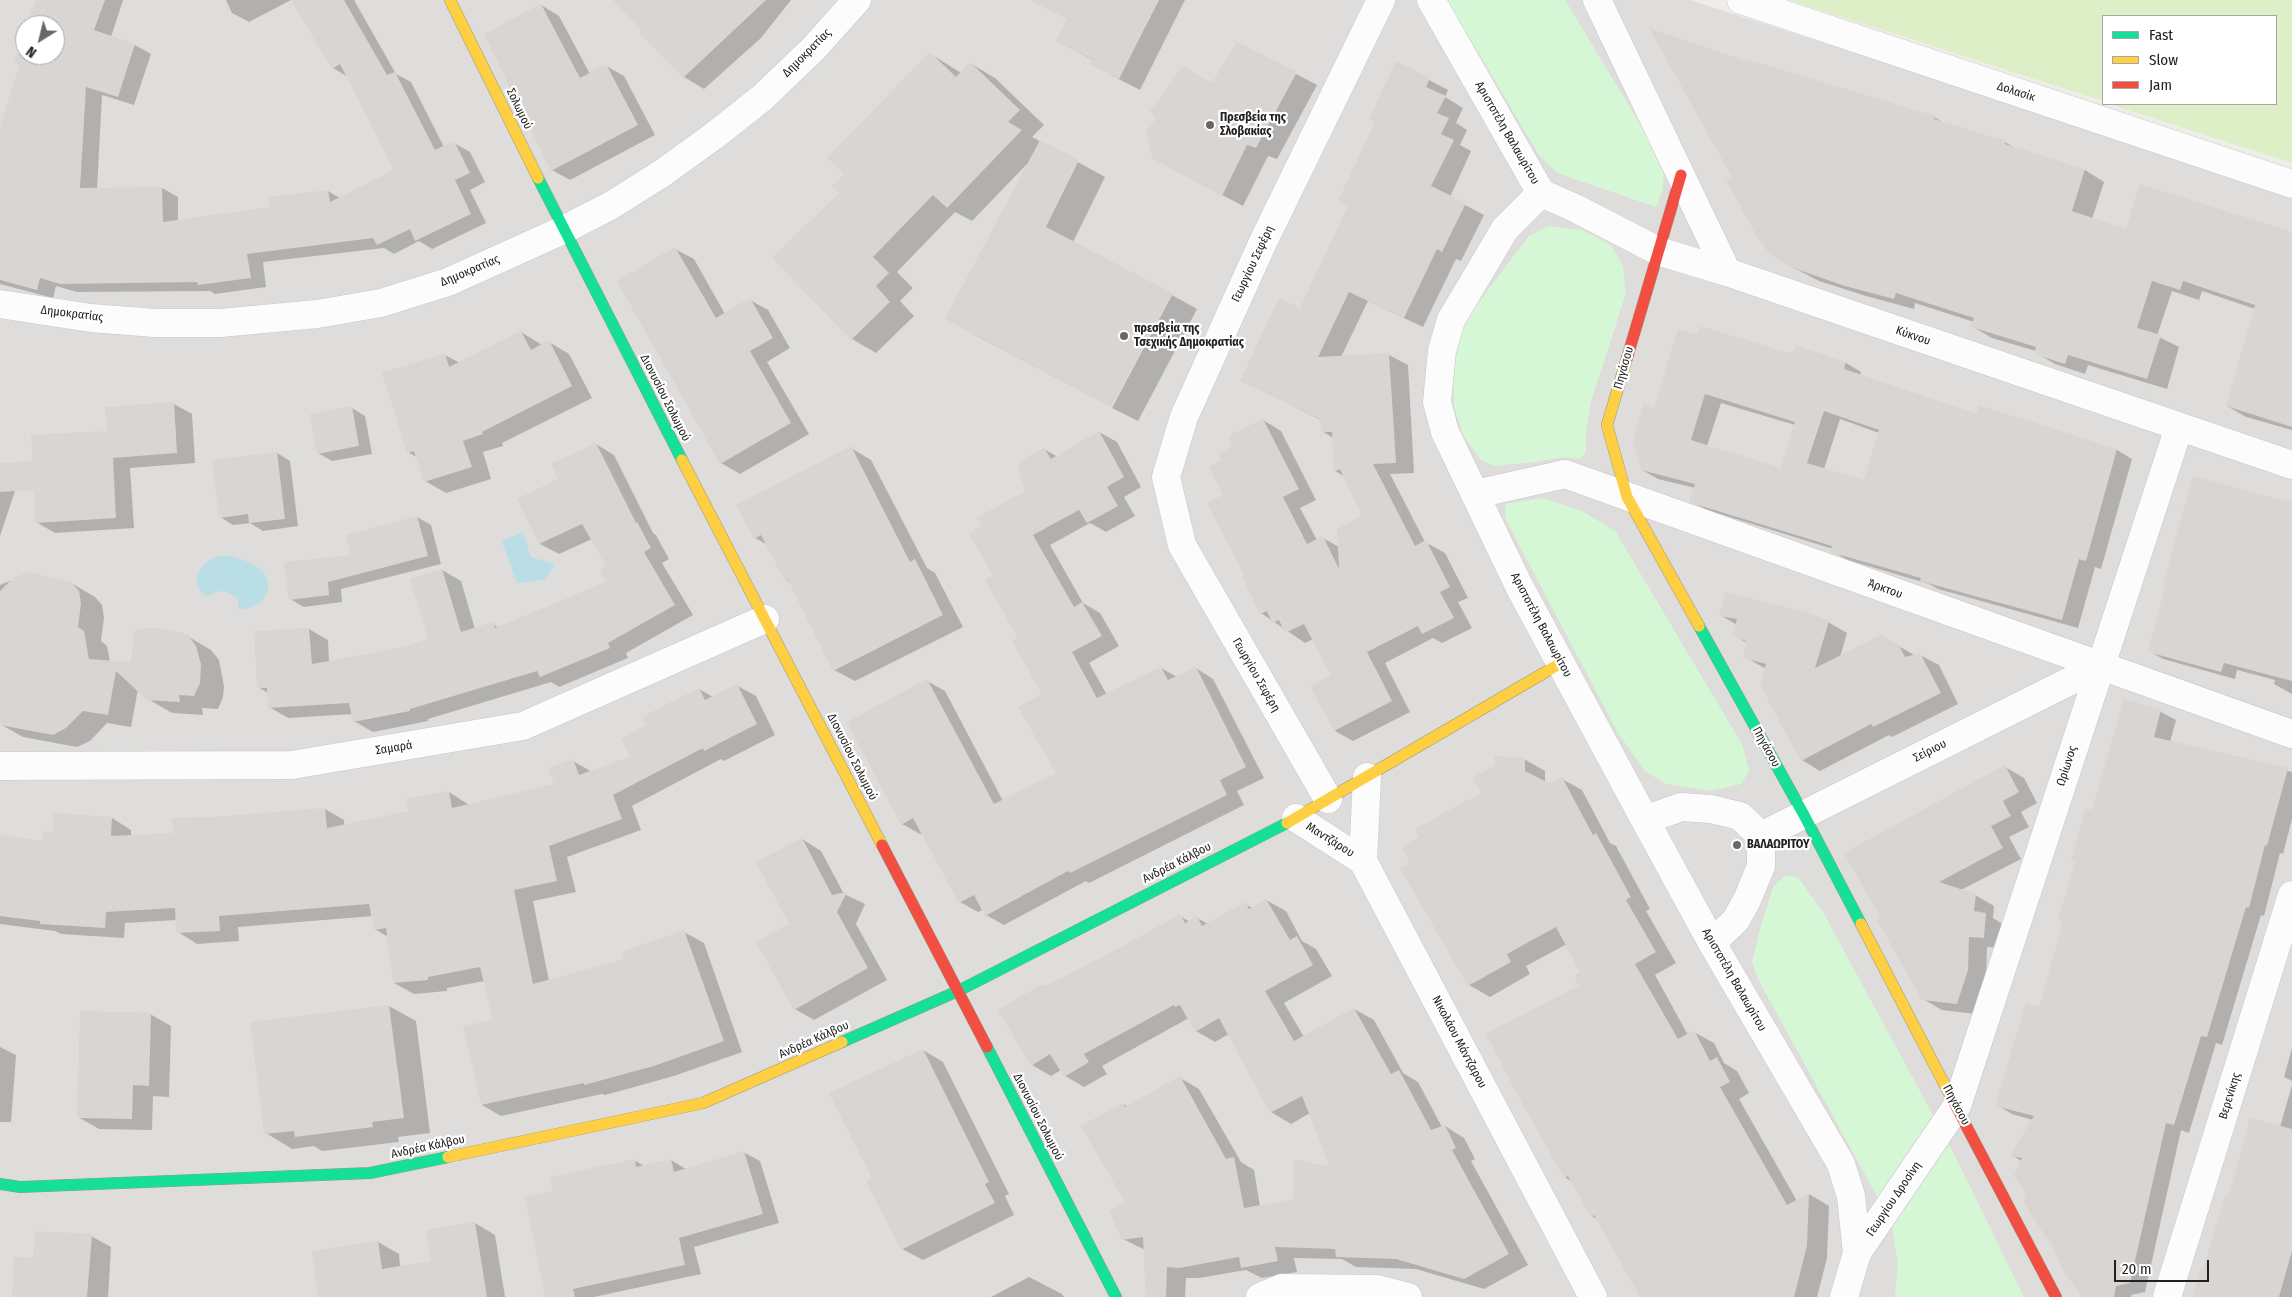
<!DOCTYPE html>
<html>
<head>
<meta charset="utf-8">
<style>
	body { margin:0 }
	#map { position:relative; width:2292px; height:1297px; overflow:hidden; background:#efedea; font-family:"Fira Sans Condensed",sans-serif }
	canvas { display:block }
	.legend { position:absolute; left:2102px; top:15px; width:175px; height:90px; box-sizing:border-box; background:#fff; border:1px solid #a6a6a6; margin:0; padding:6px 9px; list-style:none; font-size:15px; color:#212121 }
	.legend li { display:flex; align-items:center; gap:10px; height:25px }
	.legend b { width:25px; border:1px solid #a6a6a6 }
	.north { position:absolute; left:15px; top:15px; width:50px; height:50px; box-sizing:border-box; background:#fff; border:1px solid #a6a6a6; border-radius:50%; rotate:216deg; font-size:14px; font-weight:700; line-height:20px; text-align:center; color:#212121 }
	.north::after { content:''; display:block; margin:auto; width:18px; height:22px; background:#696867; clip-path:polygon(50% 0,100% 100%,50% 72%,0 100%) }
	.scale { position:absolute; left:2114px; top:1260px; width:95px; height:22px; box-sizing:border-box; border:2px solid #212121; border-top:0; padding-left:6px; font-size:15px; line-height:18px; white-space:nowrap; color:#212121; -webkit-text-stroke:4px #fff; paint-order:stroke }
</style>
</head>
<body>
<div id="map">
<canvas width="2292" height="1297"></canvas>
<ul class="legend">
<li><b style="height:6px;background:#16e098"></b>Fast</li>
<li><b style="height:6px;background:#ffcf43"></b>Slow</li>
<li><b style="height:6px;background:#f24e42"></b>Jam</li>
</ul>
<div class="north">N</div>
<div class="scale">20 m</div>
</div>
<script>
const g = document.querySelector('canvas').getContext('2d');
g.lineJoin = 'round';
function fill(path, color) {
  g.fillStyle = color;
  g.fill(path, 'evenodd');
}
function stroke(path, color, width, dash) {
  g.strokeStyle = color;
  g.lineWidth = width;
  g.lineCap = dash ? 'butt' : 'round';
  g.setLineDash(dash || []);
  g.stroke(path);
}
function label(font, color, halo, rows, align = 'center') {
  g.font = font + ' "Fira Sans Condensed",sans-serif';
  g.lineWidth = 4.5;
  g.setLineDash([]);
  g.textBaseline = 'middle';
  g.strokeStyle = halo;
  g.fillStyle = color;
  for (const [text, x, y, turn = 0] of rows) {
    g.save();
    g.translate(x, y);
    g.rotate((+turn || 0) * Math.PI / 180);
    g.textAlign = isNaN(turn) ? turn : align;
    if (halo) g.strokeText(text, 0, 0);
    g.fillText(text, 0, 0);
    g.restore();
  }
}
const residential = new Path2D(`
	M0,0H1690L2292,194V1297H0ZM25,25H55V55H25Z`);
const grass = new Path2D(`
	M1790,0H2292V163L2110,104H2276V16H2103V101Z`);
const park = new Path2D(`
	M1447,0H1565L1651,142L1664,175L1662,192L1656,207L1557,173L1539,155Z
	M1548,226L1582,230L1611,245L1623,266L1626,293L1591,402L1586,433V452L1580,459L1562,457L1536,462L1494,466L1481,460L1464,437L1454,407L1453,369L1465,320L1529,236Z
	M1543,498L1582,511L1615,531L1742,744L1749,771L1741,784L1711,791L1666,784L1645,771L1618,733L1506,520L1505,504Z
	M1785,876L1798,877L1823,912L1954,1154L2024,1297H1895L1898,1262L1891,1222L1758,979L1752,962L1760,929L1773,887Z`);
const water = new Path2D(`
	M523,532L531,557L555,564L545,580L517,583L502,541Z
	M226,555C236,558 247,560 256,566C280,583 266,610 238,609V600C228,589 218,589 207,597L199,589L196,578C204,562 208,557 226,555Z`);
const shadow = new Path2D(`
	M46,0H123L111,37L135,45L151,54L134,105L102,95L97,189L162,188L178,197V221L271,208L328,191L340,198L396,171L348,77L333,68L293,0H354L396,74L411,82L444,147L454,143L470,152L485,182L470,190L486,223L432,249L419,241L394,254L384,248L263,262L266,287L215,294L210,291L77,292L56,286L53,298L0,284V131L21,65L16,62L25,35V55H55V25H29Z
	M226,0H291L249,22L232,13Z
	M615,0H791L761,38L704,89L684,77L642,33L644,31Z
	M1069,0H1185L1140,90L1111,75L1093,60L1057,41L1068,19Z
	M541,5L559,16L590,74L606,66L624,76L655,135L570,180L552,170Z
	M1237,43L1317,85L1277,159L1268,156L1243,206L1175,170L1212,84Z
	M931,54L961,73L970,63L995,78L1044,125L1032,137L1105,177L1073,242L1170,293L1110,406L973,334L1027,164L972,221L955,212L897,272L913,288L900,301L914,316L876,353L852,339L840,193L846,174Z
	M1397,63L1448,90L1445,97L1463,108L1456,123L1467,130L1460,145L1471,151L1450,197L1484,215L1461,261L1456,259L1423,327L1368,301L1341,357L1389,355L1408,365L1414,473L1390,474L1425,542L1445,553L1468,598L1458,602L1472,628L1442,643L1433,638L1385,663L1410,712L1353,741L1335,731L1333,676L1313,639L1305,643L1261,613L1246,575L1225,495L1223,461L1234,446L1263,420L1281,431L1316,500L1300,508L1317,540L1323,538L1339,547L1363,517L1344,476L1335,471L1333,438L1322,431L1321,420L1245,382L1301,309L1349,207Z
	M1746,63L1934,117L1946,124L2005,142L2019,150L2085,170L2104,182L2092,219L2127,230L2292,233V430L2246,417L2227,406L2255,309L2202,291L2199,300L2172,291L2157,336L2179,347L2167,389L2088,365L2085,374L2055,364L2036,353V351L1992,338L1973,327L1974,322L1915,303L1914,309L1866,296L1819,281L1781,261L1734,177Z
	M675,249L694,259L725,314L750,300L768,310L790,348L767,362L809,434L740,474L721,463L618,282Z
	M1172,295L1197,309L1138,421L1112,408Z
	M521,332L542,345L549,342L569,354L592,398L502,443L503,446L483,452L491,479L446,493L425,481L418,458L408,452L445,355L460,363Z
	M1698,337L1846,363L1861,372L1860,376L1977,415L2117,450L2132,459L2101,569L2095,567L2078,628L1938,589L1929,584L1848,560L1832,551L1833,549L1707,510L1691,501L1695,488L1658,479L1642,470L1655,409ZM1721,403L1795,425L1782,470L1707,446ZM1840,419L1879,433L1865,482L1824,469Z
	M174,404L192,414L195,463L130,468L134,528L55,533L36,522L108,432Z
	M352,408L365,416L372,454L332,461L318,453Z
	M1099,432L1117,442L1141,487L1124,497L1135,516L1106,532L1090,523L1050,545L1083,603L1100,613L1119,646L1089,663L1107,695L1161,668L1177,677L1196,668L1213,679L1264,778L1237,791L1244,805L1089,883L1086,881L1004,925L986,915L983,910L978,912L960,902L922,833L920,834L902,824L927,681L945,691L1003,801L1057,774L1044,694L994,576L984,527L1027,491L1044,449L1058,457Z
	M596,444L614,455L653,533L656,535L669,559L662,563L693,615L626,653L628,658L559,687L551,682L428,719V721L373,732L354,721L353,714L288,718L269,707L268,693L258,687L309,629L328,640L329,662L399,649L430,639L442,570L461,581L475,629L493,624L499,628L607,582L608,567L592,539L559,554L540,544L519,499L560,479Z
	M851,448L871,460L927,568L935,573L963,627L855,681L834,670L791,583L786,580L768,545L755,538Z
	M277,453L290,461L298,526L263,531L250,523L233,525L220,517Z
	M0,463L21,473L0,536Z
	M2292,504V694L2274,684L2275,680L2237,670L2235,679L2163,659L2149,651Z
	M417,517L431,525L441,564L341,589L342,602L304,607L290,599L352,556Z
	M29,573L71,583L95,597L102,605L104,618L101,641L107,646L110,662L132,664L187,636L211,650L219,660L224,686L223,697L218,709L202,708L203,715L172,713L148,699L138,689L131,727L107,723L90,741L77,747L23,737L0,724V585Z
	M1720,615L1828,622L1847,633L1840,657L1881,636L1916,656L1920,655L1939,665L1958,704L1892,737L1889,735L1820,771L1802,760L1766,669L1745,657L1747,643L1733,635L1737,625Z
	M736,685L756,696L775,735L724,761L721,759L632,806L641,830L567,857L576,892L533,901L549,981L626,959L684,932L704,943L742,1052L674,1076L605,1095L602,1094L501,1116L482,1105L494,1020L485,981L447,988V991L414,994L394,983L388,937L375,929L373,916L238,927L239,941L197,944L178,932L177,920L125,923L124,938L61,934L55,931L0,924V836L44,842L54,833L112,818L131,830V836L174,834L214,819L325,809L344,820V825L410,812L449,792L469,805L556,785L573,761L592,772L632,757L648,726L699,689L713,697Z
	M2125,701L2161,712L2176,720L2170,742L2292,772V819L2283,854L2280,853L2264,916L2261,915L2222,1045L2216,1043L2189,1133L2181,1130L2145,1292L2131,1295V1297H2083L2029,1195L2022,1161L2011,1155L2033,1120L2012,1114L1997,1105L2040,1008Z
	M1524,759L1545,771V783L1549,785L1562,779L1582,790L1610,843L1616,846L1650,909L1646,911L1676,963L1655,975L1688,1035L1694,1032L1714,1043L1724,1063L1737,1071L1749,1093L1739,1099L1797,1201L1809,1194L1829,1206L1827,1258L1817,1297H1642L1598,1220L1592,1216L1572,1182L1565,1177L1582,973L1567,944L1526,966L1530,974L1490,997L1469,985L1412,862L1421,838L1482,794Z
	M2005,767L2024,778L2037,803L2021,812L2029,827L2009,837L2021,859L1961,890L1975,895L1994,906L1993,918L2004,925L2002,948L1987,947L1986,981L1975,1014L1942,1010L1923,999L1883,918Z
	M802,839L821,851L844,894L865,904L856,924L887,980L814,1020L795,1009L790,925Z
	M1266,900L1286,911L1302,941L1316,949L1332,976L1284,1003L1304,1037L1354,1009L1374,1020L1403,1073L1418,1082L1442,1127L1445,1126L1464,1138L1475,1159L1471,1161L1528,1265L1484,1289L1416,1269L1356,1267L1342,1259L1294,1258L1297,1272L1262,1278L1246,1270L1199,1278H1186L1185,1297H1147L1145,1250L1123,1239L1126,1202L1123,1104L1128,1107L1180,1078L1199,1089L1241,1162L1254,1170L1260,1206L1296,1200L1332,1168L1310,1113L1291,1124L1271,1112L1229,1034L1215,1042L1196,1031L1189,1018L1102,1066L1107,1074L1084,1087L1065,1076L1061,1070L1051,1076L1032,1065L1042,985L1046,988L1180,916L1190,922L1197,918L1208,924L1245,904L1252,908Z
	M389,1006L416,1021L430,1133L398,1137L399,1142L322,1151L314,1146L292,1149L266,1133Z
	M150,1014L171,1026L169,1097L153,1096L152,1130L99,1129L78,1117Z
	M0,1047L16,1055L11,1122H0Z
	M2292,1048V1081L2284,1077Z
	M923,1050L943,1062L1009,1194L1005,1196L1014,1215L923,1260L902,1249L874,1178Z
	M2292,1085V1297H2193L2204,1273L2230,1198L2280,1127Z
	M743,1152L760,1161L779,1223L694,1247L701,1274L594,1297H546L554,1192L634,1160L644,1166L671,1160L686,1169Z
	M475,1223L495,1235L505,1297H320L313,1252L378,1242L399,1254L400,1267L433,1262Z
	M91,1236L111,1247L108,1297H13Z
	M1029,1277L1062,1294L1064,1297H991Z`);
const building = new Path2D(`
	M36,0H105L94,30L135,44L118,97L86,87L80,188L162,187L163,222L270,207L268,197L328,190L330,202L394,170L340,64L332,69L291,0H344L387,75L395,72L435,150L454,141L470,173L455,180L471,214L415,241L410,229L377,245L373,238L247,254L251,278L198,285L197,282L60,284L40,278L37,290L0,280V127L20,64L14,62L25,32V55H55V25H27Z
	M613,0H766L683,78L640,33L642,31Z
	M1030,0H1159L1119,79L1089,64L1092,59L1056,41L1067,19Z
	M541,4L580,78L606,64L638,125L551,171L484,34Z
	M1649,28L1745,61L1746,59L1935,116L1934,119L2006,141L2005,144L2085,169L2072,211L2126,229L2140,184L2292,232V427L2226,406L2255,305L2183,281L2180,290L2152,281L2137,328L2161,335L2147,379L2068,355L2065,364L2034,354L2036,347L1971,327L1974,318L1896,293L1894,299L1845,286L1799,270L1781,262L1769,253L1755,233L1726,180L1732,177Z
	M1237,42L1297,72L1256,148L1247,145L1222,196L1153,159L1146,133L1156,118L1150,111L1183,66L1212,83Z
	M930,52L956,77L970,62L1020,110L1008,122L1022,130L947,208L933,195L873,257L889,273L876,286L890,302L851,340L772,258L839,193L832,186L844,174L827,158Z
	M1396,61L1430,78L1426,87L1446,96L1437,113L1449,118L1441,134L1454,140L1431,186L1466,203L1442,252L1437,249L1404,318L1349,292L1318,357L1389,353L1396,463L1373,464L1415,546L1426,540L1450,587L1440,592L1454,618L1422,634L1418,626L1367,652L1392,701L1334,731L1310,686L1331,675L1304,624L1285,633L1279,620L1272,623L1267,611L1260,614L1242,576L1244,575L1207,503L1223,495L1209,467L1221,460L1218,454L1233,446L1228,436L1263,419L1299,489L1283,497L1307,544L1323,536L1339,569L1337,529L1362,516L1340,469L1334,472L1332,432H1321L1320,419L1240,381L1279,298L1300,308L1348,206L1338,201L1375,122L1369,119Z
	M1040,140L1079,160L1046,227L1172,293L1111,407L945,319Z
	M675,247L716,318L750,298L773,338L750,351L791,423L720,464L617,281Z
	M1700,326L1793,354L1796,345L1846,362L1844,369L1977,414L1979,405L2117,449L2086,561L2079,559L2062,620L1920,581L1921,578L1830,552L1832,546L1698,505L1689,502L1695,484L1641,470L1633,441L1643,404L1654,408L1678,329L1697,335ZM1705,394L1795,422L1781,468L1691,440ZM1824,411L1879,430L1864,480L1807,463Z
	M521,331L531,350L549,340L572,386L482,432L483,434L463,441L472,467L424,482L414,451L407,453L382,373L445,353L449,367Z
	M174,402L177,453L113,458L116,518L35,523L34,490L0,492V463L33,461L31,435L107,431L105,407Z
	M352,406L359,446L317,454L310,414Z
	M1099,431L1124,477L1107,487L1118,506L1087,523L1079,510L1033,535L1074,607L1082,602L1102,636L1072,652L1097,698L1161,667L1168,680L1196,667L1246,767L1220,780L1227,795L1070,873L1068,871L985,916L974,895L959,903L913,818L901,825L847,722L927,679L994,804L1056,773L1018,707L1042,694L1012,641L1018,638L985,580L993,576L969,533L982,526L977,518L1025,491L1017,468L1026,458L1044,448L1051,459Z
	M596,443L636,523L637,522L651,548L644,552L675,605L608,643L610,648L540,677L537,671L410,709V711L353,722L349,703L268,708L267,688H257L254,631L309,628L312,664L399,648L428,639L410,579L442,569L461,632L493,622L495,628L606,582L599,570L606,566L582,524L539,544L517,499L558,479L551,464Z
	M851,446L910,562L915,559L943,615L833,671L788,580L785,581L761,535L754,539L736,505Z
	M277,452L285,519L249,523L248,514L219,518L212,460Z
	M2193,476L2292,503V681L2224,663L2221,672L2148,652L2165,587L2163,586L2173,547Z
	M417,516L428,556L328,582L329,595L289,600L284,562L351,555L346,535Z
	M29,572L71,582L79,591L81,604L78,627L84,631L89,659L131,662L134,631L146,628L168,629L188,635L196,646L201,664L200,683L194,696L179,695L180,702L147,700L116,671L108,715L83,711L66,728L53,735L0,725V591L13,578Z
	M1725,592L1810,613L1829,621L1815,668L1881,635L1899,645L1905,657L1920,653L1941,693L1873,727L1871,724L1801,761L1760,685L1766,664L1743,658L1746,641L1732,636L1737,619L1719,616Z
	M737,684L757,724L704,751L703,748L613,795L622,819L549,846L557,881L514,890L533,984L624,959L622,952L684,930L724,1041L654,1066L584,1085V1083L481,1105L463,1026L493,1020L480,967L428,977V980L393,983L386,928L374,930L369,904L219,916L220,931L176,933L175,908L106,912L105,928L40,924V921L0,916V835L43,841V831L53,832L54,813L112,817L111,836L173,833L172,818L214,817L325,808L327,828L409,811L406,799L449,791L452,808L554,784L548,768L573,759L579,775L630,757L621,739L646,725L642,717L699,688L705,700Z
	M2124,699L2161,710L2154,737L2288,768L2267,846L2265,845L2249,908L2246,907L2207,1037L2201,1036L2174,1125L2166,1123L2130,1283L2116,1286L2114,1297H2082L2062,1269L2053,1247L2030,1213L2023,1200L2027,1195L2014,1176L2022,1158L2010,1156L2034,1116L1995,1106L2026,1003L2039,1007L2063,922L2058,920L2075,862L2071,861L2085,809L2092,810Z
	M1494,756L1525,758V771L1549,783L1562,777L1593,835L1596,833L1631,897L1626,900L1656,952L1635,964L1678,1039L1694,1030L1710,1061L1717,1057L1730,1082L1720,1087L1787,1205L1809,1193L1807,1246L1794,1297H1640L1594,1215L1591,1217L1568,1176L1564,1178L1516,1092L1486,1033L1579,986L1574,976L1580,972L1556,927L1507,954L1511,962L1468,986L1400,868L1410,862L1402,847L1419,837L1415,829L1481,793L1472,778L1495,765Z
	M2005,765L2019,792L2003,801L2011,816L1991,826L2003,848L1939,882L1976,894L1974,911L1986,913L1984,938L1969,937L1968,970L1957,1004L1922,1000L1877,920L1881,918L1844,853Z
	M802,838L832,895L847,892L837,912L868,968L794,1010L756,942L789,924L756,862Z
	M1266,899L1290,940L1297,936L1313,965L1265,991L1294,1041L1354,1008L1391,1074L1399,1070L1431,1130L1445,1125L1456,1148L1452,1150L1509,1254L1464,1279L1396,1259L1336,1257L1335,1249L1275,1247L1278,1261L1241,1268L1239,1257L1179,1268L1167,1267L1166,1297H1146L1143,1237L1122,1240L1109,1211L1125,1202L1081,1126L1123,1103L1125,1107L1180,1076L1226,1159L1234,1157L1244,1208L1294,1199V1159L1330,1167L1302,1096L1270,1113L1219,1018L1195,1032L1180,1005L1175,1007L1174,1005L1084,1054L1089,1062L1064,1077L1050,1054L1031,1066L998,1010L1042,984L1044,987L1116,950L1180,914L1185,923L1197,916L1202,926L1245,902L1249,909Z
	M389,1005L404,1118L372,1122L373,1127L295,1137L294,1131L264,1134L250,1022Z
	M80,1011L151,1013L149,1086L133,1085L132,1119L77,1118Z
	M923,1049L989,1182L985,1184L995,1203L901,1250L866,1181L872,1178L829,1093Z
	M2250,1118L2292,1129V1251L2279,1297H2192L2200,1270L2203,1271L2225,1195L2229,1196Z
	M744,1151L763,1214L679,1238L685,1265L573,1289L575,1297H545L525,1197L553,1191L550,1177L635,1159L636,1167L671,1159L674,1172Z
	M475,1222L487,1297H318L312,1251L378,1241L382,1269L431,1261L426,1230Z
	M35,1231L92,1234L87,1297H12L14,1257L33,1258Z`);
const street = new Path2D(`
	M1431,0L1541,193
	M1597,0L1727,272
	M1741,0L2292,184
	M1541,193L1505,229L1451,320L1442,351L1437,402L1445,432L1519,586L1645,820L1712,943L1841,1164L1851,1196L1857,1253
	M1541,193L1575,208L1658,251L1727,272L2292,465
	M0,304L91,318L155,323H221L317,314L381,303L448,282L563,230L610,206L661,174L715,135L763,97L814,48L857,0
	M1476,494L1565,474L2292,734
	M0,766L292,765L523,726L765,619
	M1367,777L1363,861L1593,1297
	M1328,799L1182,545L1166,477L1184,417L1263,242L1381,0
	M1296,818L1363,861
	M1645,820L1681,807L1711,809L1740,816L1761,836V866L1747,900L1736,920L1712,943
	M1761,836L2100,666
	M1260,1297L1282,1288L1377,1289L1408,1297
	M1844,1297L1857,1253L1957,1106L2179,427
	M2167,1297L2292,895`);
const fast = new Path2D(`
	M538,178L682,460
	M1699,626L1804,815L1861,924
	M842,1042L958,991L1287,823
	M987,1047L1116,1297
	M0,1184L20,1187L370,1173L448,1157`);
const slow = new Path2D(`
	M450,0L538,178
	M1627,358L1607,425L1627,497L1699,626
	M682,460L882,845
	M1287,823L1561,663
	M1861,924L1950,1095
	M448,1157L703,1103L842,1042`);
const jam = new Path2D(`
	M1627,358L1681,175
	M882,845L987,1047
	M1950,1095L2056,1297`);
const markers = [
	[1210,125,5,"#696867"],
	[1124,336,5,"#696867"],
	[1737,845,5,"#696867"]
];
const streetNames = [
	["Δημοκρατίας",807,53,-45],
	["Δολασίκ",2016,92,18],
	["Σολωμού",519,109,64],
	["Αριστοτέλη Βαλαωρίτου",1507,133,60],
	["Γεωργίου Σεφέρη",1253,264,-65],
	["Δημοκρατίας",470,271,-23],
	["Δημοκρατίας",72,314,7],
	["Κύκνου",1913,336,19],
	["Πηγάσου",1624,368,-74],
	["Διονυσίου Σολωμού",665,398,63],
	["Άρκτου",1885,589,20],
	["Αριστοτέλη Βαλαωρίτου",1541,625,62],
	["Γεωργίου Σεφέρη",1256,675,60],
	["Πηγάσου",1766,747,61],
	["Σαμαρά",394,748,-9],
	["Σείριου",1930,751,-27],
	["Διονυσίου Σολωμού",852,757,63],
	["Ωρίωνος",2067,766,-72],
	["Μαντζάρου",1330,840,32],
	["Ανδρέα Κάλβου",1177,863,-27],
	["Αριστοτέλη Βαλαωρίτου",1734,980,60],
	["Ανδρέα Κάλβου",814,1040,-24],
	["Νικολάου Μάντζαρου",1459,1042,62],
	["Βερενίκης",2230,1096,-73],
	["Πηγάσου",1956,1105,62],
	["Διονυσίου Σολωμού",1038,1117,63],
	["Ανδρέα Κάλβου",428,1147,-12],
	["Γεωργίου Δροσίνη",1894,1199,-56]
];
const poiNames = [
	["Πρεσβεία της",1220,118],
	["Σλοβακίας",1220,132],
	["πρεσβεία της",1134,329],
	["Τσεχικής Δημοκρατίας",1134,343],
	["ΒΑΛΑΩΡΙΤΟΥ",1747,845]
];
fill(residential, '#dedddb');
fill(grass, '#ddefc6');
fill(park, '#d6f7d5');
fill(water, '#badee6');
fill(shadow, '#0003');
fill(building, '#d8d5d2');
stroke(street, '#c8c7c6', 29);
stroke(fast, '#999a80', 12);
stroke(slow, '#999a80', 12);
stroke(jam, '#999a80', 12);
stroke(street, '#fdfcfc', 28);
stroke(fast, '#16e098', 11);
stroke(slow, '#ffcf43', 11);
stroke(jam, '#f24e42', 11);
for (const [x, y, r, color] of markers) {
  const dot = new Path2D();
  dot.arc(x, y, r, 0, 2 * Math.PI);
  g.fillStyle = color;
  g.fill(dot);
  stroke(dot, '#fff', 2);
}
label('12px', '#212121', '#fff', streetNames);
label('bold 12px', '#212121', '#fff', poiNames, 'left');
</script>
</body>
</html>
